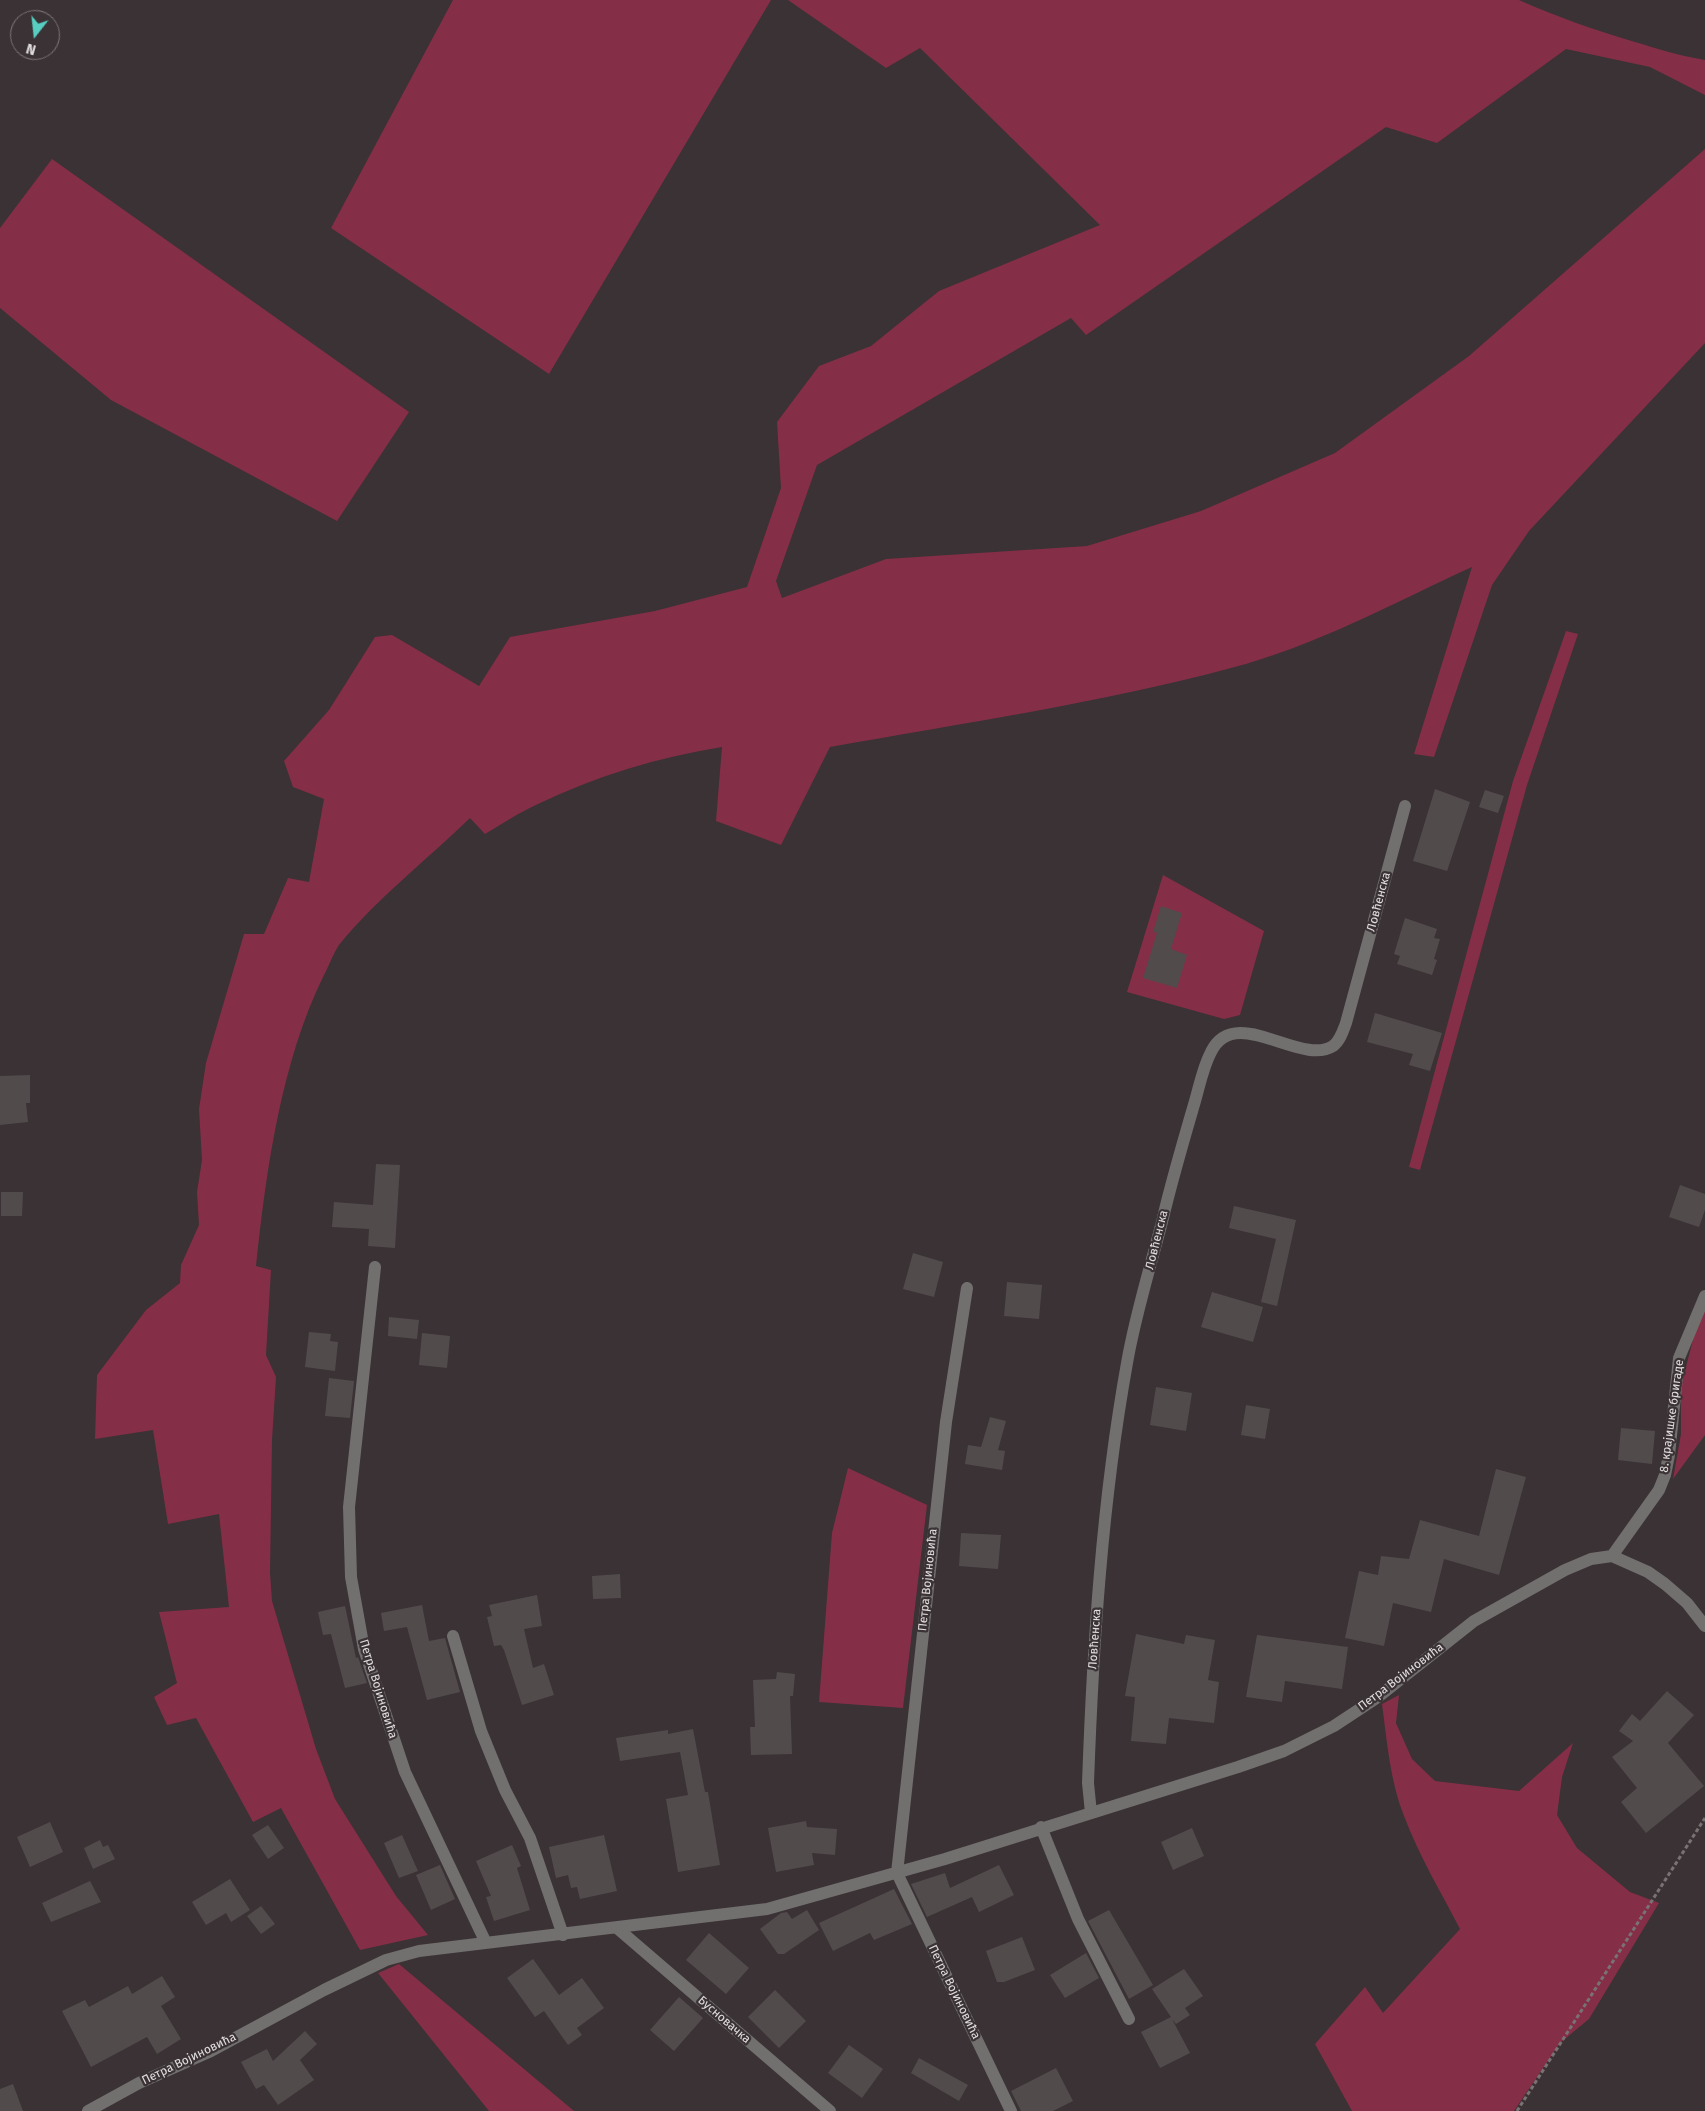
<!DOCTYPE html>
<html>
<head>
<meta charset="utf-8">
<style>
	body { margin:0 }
	#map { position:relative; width:1705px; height:2111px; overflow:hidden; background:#3a3234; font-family:"Fira Sans",sans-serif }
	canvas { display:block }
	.north { position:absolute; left:10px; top:10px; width:50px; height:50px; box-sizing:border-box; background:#3a3234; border:1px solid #7d7678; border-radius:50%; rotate:196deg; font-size:14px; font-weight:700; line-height:20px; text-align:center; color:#e2ddde }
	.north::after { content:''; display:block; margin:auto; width:18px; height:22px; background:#57cec1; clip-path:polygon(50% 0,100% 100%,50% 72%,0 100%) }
</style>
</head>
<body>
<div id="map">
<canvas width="1705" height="2111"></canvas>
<div class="north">N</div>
</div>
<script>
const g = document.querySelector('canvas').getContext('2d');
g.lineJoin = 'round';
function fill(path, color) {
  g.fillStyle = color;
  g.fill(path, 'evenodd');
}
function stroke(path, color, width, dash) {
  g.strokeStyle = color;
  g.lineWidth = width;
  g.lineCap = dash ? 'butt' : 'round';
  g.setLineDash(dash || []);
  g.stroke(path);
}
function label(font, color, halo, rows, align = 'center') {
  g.font = font + ' "Fira Sans",sans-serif';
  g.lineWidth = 4.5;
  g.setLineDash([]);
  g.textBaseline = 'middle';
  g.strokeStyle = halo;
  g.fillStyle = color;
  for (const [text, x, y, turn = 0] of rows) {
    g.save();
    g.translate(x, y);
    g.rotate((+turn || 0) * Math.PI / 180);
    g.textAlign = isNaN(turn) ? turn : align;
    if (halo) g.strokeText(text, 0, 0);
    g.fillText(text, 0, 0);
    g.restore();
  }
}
const green = new Path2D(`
	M453,0H771L549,374L331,228Z
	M788,0H1519C1557,17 1595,30 1635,42C1658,49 1681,56 1705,60V95L1650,67L1566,49L1437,143L1386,127L1086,335L1071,318L817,465L776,581L782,598L886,559L1087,546L1201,511L1335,453L1469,356L1705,149V343L1529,531L1492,585L1434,757L1414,754L1472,567C1393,603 1316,646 1231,668C1100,703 964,723 830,747L781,845L716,821L722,747C659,757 596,776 538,804C520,812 502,824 485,834L470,818C427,860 377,898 339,945C333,954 329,966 324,975C281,1062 266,1171 256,1266L271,1270L266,1355L276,1377L272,1440L270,1573L272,1601L316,1749L335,1799L396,1896L428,1935L360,1950L281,1808L253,1822L196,1718L167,1725L154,1697L177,1683L159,1612L229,1607L219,1514L168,1524L153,1430L95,1439L97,1375L146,1310L180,1283L181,1265L199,1225L197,1192L202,1160L199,1109L206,1063L244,934H264L288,878L309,882L324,799L293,787L284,761L329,710L375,637L392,635L479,686L510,637L655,611L747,587L781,488L777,422L819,366L871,346L939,291L1100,225L920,48L886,68Z
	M52,159L409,412L337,521L111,400L0,308V228Z
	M1566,631L1578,634L1527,785L1420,1170L1409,1167L1513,781Z
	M1163,875L1264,931L1240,1015L1224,1019L1127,992Z
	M1705,1311V1435L1673,1479L1681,1434V1386L1694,1336Z
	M848,1468L927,1505L903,1708L819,1702L832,1533Z
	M1399,1695L1396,1723L1412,1759L1435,1781L1519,1791L1573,1743L1562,1777L1557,1815L1577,1848L1630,1892L1659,1903L1589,2019L1560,2043L1514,2111H1352L1315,2044L1365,1987L1383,2013L1460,1929C1441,1892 1419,1856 1404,1816C1390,1781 1387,1741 1382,1704Z
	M399,1964L574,2111H489L378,1973Z`);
const building = new Path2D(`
	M1435,789L1470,802L1447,871L1413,861Z
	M1485,790L1504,796L1498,813L1479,807Z
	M1161,906L1182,913L1171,949L1187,955L1177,988L1143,978L1157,933L1153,932Z
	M1405,918L1437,929L1434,938L1440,939L1434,959L1437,960L1432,975L1397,964L1400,956L1394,954Z
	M1375,1013L1442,1033L1430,1071L1409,1065L1413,1054L1367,1042Z
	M30,1075V1103H26L28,1122L0,1125V1076Z
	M376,1164L400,1165L395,1248L368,1246L369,1229L332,1227L334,1202L373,1205Z
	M1680,1185L1705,1194V1210L1699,1227L1669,1217Z
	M1,1192H23L22,1216H1Z
	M1234,1206L1296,1220L1277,1306L1261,1302L1276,1239L1229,1228Z
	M913,1253L943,1262L934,1297L903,1289Z
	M1007,1282L1042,1285L1039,1319L1004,1316Z
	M1212,1292L1263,1307L1253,1342L1201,1327Z
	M389,1317L419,1320L417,1339L388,1336Z
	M309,1332L331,1334L330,1341L338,1342L335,1371L305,1367Z
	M422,1333L450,1336L447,1368L419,1365Z
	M329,1378L354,1381L350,1418L325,1416Z
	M1156,1387L1192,1393L1186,1431L1150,1425Z
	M1246,1405L1270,1409L1265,1439L1241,1435Z
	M990,1417L1006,1421L998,1450L1005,1451L1002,1470L965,1464L968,1445L981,1447Z
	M1621,1428L1655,1431L1652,1464L1618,1460Z
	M1496,1469L1526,1477L1499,1575L1444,1559L1431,1612L1393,1603L1384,1646L1345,1638L1359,1571L1378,1575L1381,1556L1409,1559L1420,1520L1479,1536Z
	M961,1533L1001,1535L998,1569L959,1566Z
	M620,1574L621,1598L593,1599L592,1576Z
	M537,1595L542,1626L524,1629L533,1668L544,1664L554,1695L522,1705L504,1650L501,1645L494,1646L487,1617L492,1616L489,1605Z
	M422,1605L429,1641L445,1638L460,1692L427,1700L407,1627L384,1631L381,1613Z
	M345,1606L356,1658L358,1657L367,1683L345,1688L331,1634L323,1635L318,1612Z
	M1136,1634L1184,1644L1186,1635L1215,1640L1208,1680L1219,1682L1214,1723L1169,1718L1166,1744L1131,1741L1135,1697L1125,1696Z
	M1257,1635L1348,1647L1342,1689L1285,1681L1282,1702L1246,1697Z
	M777,1672L795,1674L793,1696H790L792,1754L751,1755L750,1727H755L753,1680L776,1679Z
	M1667,1691L1694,1715L1668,1743L1704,1786L1646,1833L1621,1802L1637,1788L1612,1757L1633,1741L1619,1731L1632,1714L1640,1721Z
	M693,1729L705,1792H708L720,1865L678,1872L666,1799L688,1795L680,1752L620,1761L616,1738L668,1730V1734Z
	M806,1821L807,1827L837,1829L835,1855L812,1853L814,1865L776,1872L768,1828Z
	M50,1822L63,1852L30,1867L17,1837Z
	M268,1825L284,1848L268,1859L252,1835Z
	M1192,1828L1204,1856L1173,1870L1161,1842Z
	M402,1835L418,1871L399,1878L384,1843Z
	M604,1835L617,1891L580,1899L577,1887L571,1888L568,1875L556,1878L549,1847Z
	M100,1840L103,1847L108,1845L115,1859L93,1869L84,1848Z
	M512,1845L521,1866L517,1868L530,1910L494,1921L486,1897L491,1896L476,1861Z
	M440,1865L455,1899L431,1910L416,1875Z
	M999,1865L1014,1895L979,1912L972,1897L927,1917L911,1884L945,1873L950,1888Z
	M230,1879L250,1910L231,1922L226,1913L206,1925L192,1902Z
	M90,1881L101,1902L51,1922L42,1903Z
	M894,1889L912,1924L874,1940L870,1933L833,1951L819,1923Z
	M261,1906L275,1924L261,1934L247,1916Z
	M807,1910L819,1930L784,1954H778L760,1929L781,1913L787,1912L792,1919Z
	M1109,1910L1153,1985L1129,1999L1088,1921Z
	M709,1933L749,1968L726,1994L686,1960Z
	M1022,1937L1035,1970L1004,1982H997L986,1951Z
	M1086,1953L1099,1978L1065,1998L1050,1975Z
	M533,1959L559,1995L582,1978L604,2008L577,2028L582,2035L568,2045L544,2011L535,2017L507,1978Z
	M1184,1969L1203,1996L1185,2008L1190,2015L1176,2024L1172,2019L1190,2053L1160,2068L1141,2032L1171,2017L1152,1989Z
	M162,1976L175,1997L161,2006L181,2039L157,2054L147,2037L91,2067L62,2011L85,2000L89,2007L128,1986L132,1994Z
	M775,1990L806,2021L779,2048L748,2017Z
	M679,1997L703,2018L674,2051L650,2030Z
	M305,2031L317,2044L300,2060L314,2080L278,2105L264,2085L256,2089L241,2062L267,2049L273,2061Z
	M849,2045L883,2069L862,2098L828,2073Z
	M919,2058L968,2085L959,2101L911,2073Z
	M1056,2068L1073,2101L1053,2111H1021L1011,2091Z
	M13,2084L23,2111H0V2089Z`);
const path = new Path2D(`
	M1517,2111L1705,1818`);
const minor = new Path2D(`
	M375,1267L349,1507L351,1577L364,1649L405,1772L486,1943
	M967,1288L946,1422L897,1873L1011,2111
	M1612,1556L1659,1490L1665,1475L1669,1455L1679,1358L1705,1296
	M453,1636L481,1731L505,1790L530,1838L563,1935
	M1091,1813L1088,1783C1093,1643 1102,1502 1127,1363C1135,1316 1150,1268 1162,1222C1171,1183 1182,1146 1193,1108C1199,1089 1202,1069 1211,1052C1235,1003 1301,1067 1333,1046C1340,1041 1343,1031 1346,1023L1405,806
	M1041,1827L1078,1919L1129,2019
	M617,1928L830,2111
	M88,2111L139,2083L211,2051L324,1990L386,1960L419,1951L767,1909L945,1859L1238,1767L1284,1751L1334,1726L1378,1697L1474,1621L1565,1570L1591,1559L1612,1556L1648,1572L1665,1584L1687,1603L1705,1626`);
const streetNames = [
	["Ловћенска",1379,902,-75],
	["Ловћенска",1157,1240,-76],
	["8. крајишке бригаде",1672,1416,-82],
	["Петра Војиновића",928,1580,-84],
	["Ловћенска",1095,1639,-86],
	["Петра Војиновића",1401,1677,-37],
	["Петра Војиновића",378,1689,73],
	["Петра Војиновића",954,1992,64],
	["Бусновачка",724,2020,41],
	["Петра Војиновића",189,2059,-26]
];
fill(green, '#852e48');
fill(building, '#524b4c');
stroke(path, '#797274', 3, [4, 2.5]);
stroke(minor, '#726f6f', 12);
label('12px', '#e2ddde', '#3a3234', streetNames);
</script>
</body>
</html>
